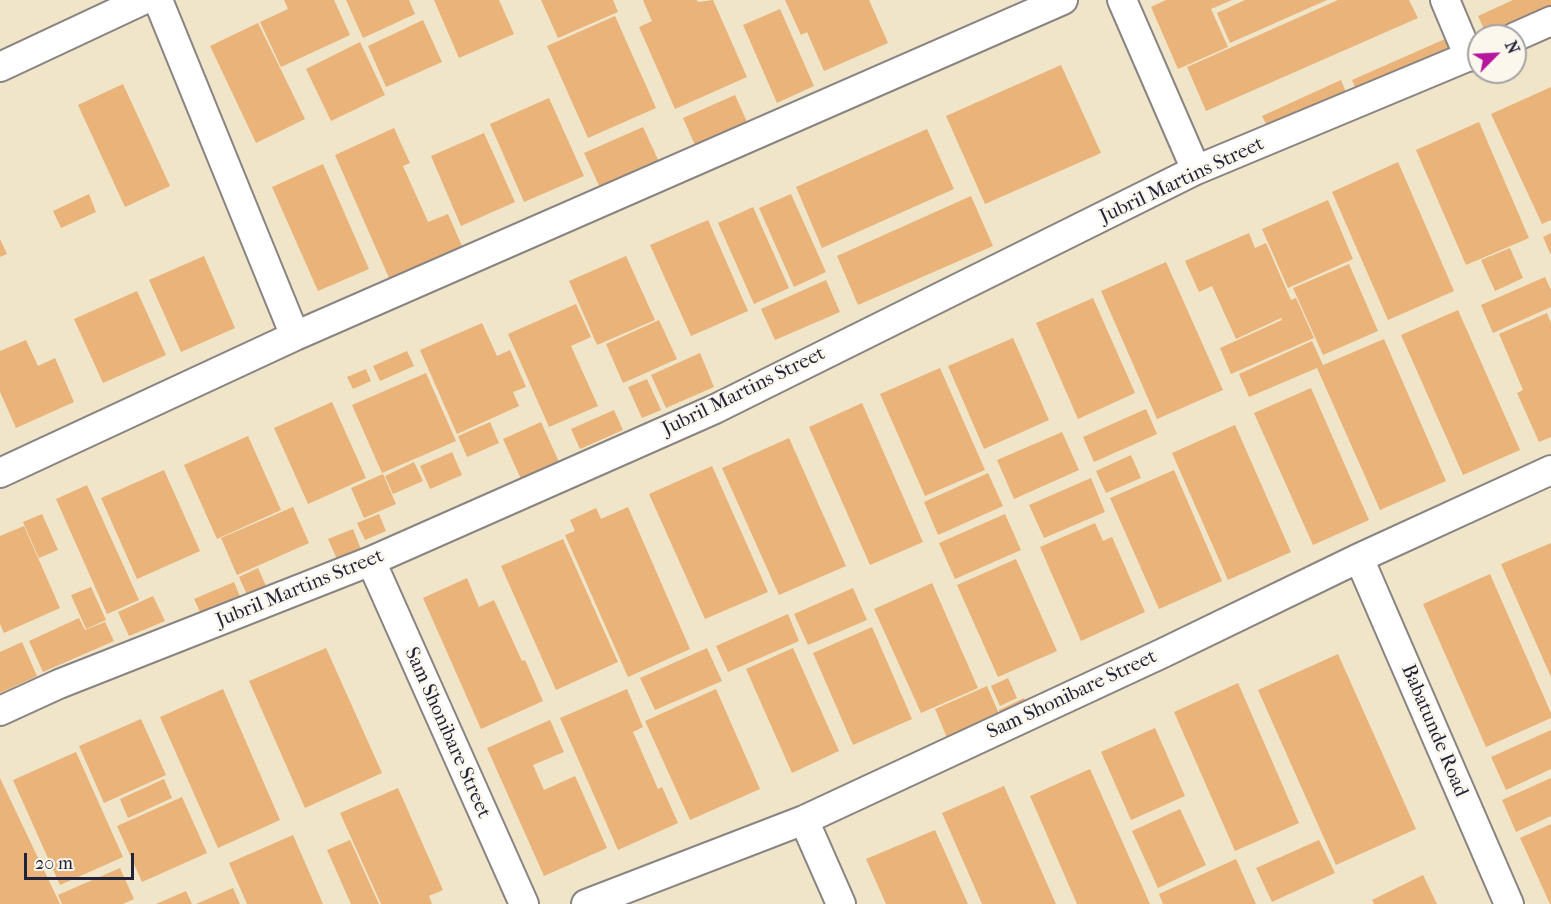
<!DOCTYPE html>
<html>
<head>
<meta charset="utf-8">
<style>
	body { margin:0 }
	#map { position:relative; width:1551px; height:904px; overflow:hidden; background:#f0e5c8; font-family:"IM FELL French Canon",serif }
	canvas { display:block }
	.north { position:absolute; left:1467px; top:24px; width:60px; height:60px; box-sizing:border-box; background:#fbf7ec; border:2px solid #a4a2a5; border-radius:50%; rotate:66deg; font-size:16px; font-weight:700; line-height:24px; text-align:center; color:#22223b }
	.north::after { content:''; display:block; margin:auto; width:21px; height:27px; background:#b5179e; clip-path:polygon(50% 0,100% 100%,50% 72%,0 100%) }
	.scale { position:absolute; left:24px; top:853px; width:110px; height:27px; box-sizing:border-box; border:3px solid #22223b; border-top:0; padding-left:8px; font-size:18px; line-height:21px; white-space:nowrap; color:#22223b; -webkit-text-stroke:4px #fbf7ec; paint-order:stroke }
</style>
</head>
<body>
<div id="map">
<canvas width="1551" height="904"></canvas>
<div class="north">N</div>
<div class="scale">20 m</div>
</div>
<script>
const g = document.querySelector('canvas').getContext('2d');
g.lineJoin = 'round';
function fill(path, color) {
  g.fillStyle = color;
  g.fill(path, 'evenodd');
}
function stroke(path, color, width, dash) {
  g.strokeStyle = color;
  g.lineWidth = width;
  g.lineCap = dash ? 'butt' : 'round';
  g.setLineDash(dash || []);
  g.stroke(path);
}
function label(font, color, halo, rows, align = 'center') {
  g.font = font + ' "IM FELL French Canon",serif';
  g.lineWidth = 5;
  g.setLineDash([]);
  g.textBaseline = 'middle';
  g.strokeStyle = halo;
  g.fillStyle = color;
  for (const [text, x, y, turn = 0] of rows) {
    g.save();
    g.translate(x, y);
    g.rotate((+turn || 0) * Math.PI / 180);
    g.textAlign = isNaN(turn) ? turn : align;
    if (halo) g.strokeText(text, 0, 0);
    g.fillText(text, 0, 0);
    g.restore();
  }
}
const building = new Path2D(`
	M284,0H334L350,35L281,67L260,22L288,9Z
	M346,0H409L415,14L363,38Z
	M434,0H499L514,34L459,58Z
	M541,0H613L618,12L558,38Z
	M643,0H697L698,2L713,0L747,77L675,109L639,27L652,21Z
	M785,0H869L888,43L824,71L807,32L801,35Z
	M1166,0H1232L1211,9L1228,47L1178,69L1151,7Z
	M1245,0H1327L1230,43L1217,13Z
	M1338,0H1409L1418,18L1206,111L1187,67Z
	M1513,0H1551V11L1496,36H1487L1478,16Z
	M780,9L814,86L777,103L743,25Z
	M615,16L656,108L588,138L547,46Z
	M423,20L442,62L386,87L368,46Z
	M258,23L305,119L256,143L210,46Z
	M1445,39L1453,58L1360,99L1352,80Z
	M360,42L385,95L331,121L306,69Z
	M1061,65L1101,153L985,204L946,116Z
	M1341,80L1349,100L1271,134L1262,116Z
	M123,84L170,186L125,207L78,105Z
	M1551,87V220L1542,224L1491,114Z
	M735,95L751,131L699,154L683,118Z
	M549,98L584,176L524,202L490,124Z
	M1479,122L1529,238L1466,265L1416,150Z
	M643,127L661,166L602,192L584,153Z
	M394,128L410,163L403,166L428,222L448,214L466,255L393,287L335,155Z
	M927,129L954,189L822,248L796,187Z
	M484,133L515,202L461,226L431,156Z
	M1398,162L1454,291L1388,320L1332,192Z
	M323,164L369,269L318,291L272,187Z
	M89,194L96,212L61,228L53,211Z
	M791,194L826,272L794,287L759,208Z
	M971,196L993,246L858,305L837,256Z
	M1328,200L1353,259L1288,288L1262,229Z
	M753,207L789,288L754,304L718,223Z
	M708,220L748,311L691,336L650,245Z
	M1249,233L1255,248L1266,243L1291,300L1296,298L1314,338L1231,374L1220,348L1282,320L1281,318L1236,339L1212,286L1199,292L1185,261Z
	M1551,233V255L1543,237Z
	M0,239L7,254L0,257Z
	M1510,248L1523,278L1495,291L1481,260Z
	M204,256L235,328L181,352L149,280Z
	M626,256L655,320L597,345L569,281Z
	M1166,262L1223,390L1157,419L1101,291Z
	M1349,264L1378,331L1323,355L1293,288Z
	M1545,277L1551,290V307L1493,333L1481,305Z
	M826,280L840,312L775,340L761,309Z
	M137,291L166,355L103,383L74,319Z
	M1093,298L1135,393L1078,419L1036,323Z
	M576,304L591,337L571,346L598,406L549,427L508,334Z
	M1458,310L1520,450L1463,475L1401,335Z
	M1547,313L1551,323V437L1539,442L1517,393L1523,390L1499,334Z
	M659,320L677,359L623,383L606,344Z
	M482,323L497,356L510,350L526,387L513,392L519,406L457,434L420,350Z
	M1013,338L1049,420L984,449L948,366Z
	M1384,339L1446,481L1380,510L1317,368L1249,397L1239,374L1312,341L1323,365Z
	M26,340L38,366L55,358L74,402L16,428L0,392V351Z
	M407,351L414,366L380,381L373,366Z
	M700,353L714,387L666,408L651,375Z
	M940,368L985,470L925,496L880,394Z
	M366,369L371,381L353,389L347,377Z
	M426,373L456,441L382,473L352,405Z
	M647,379L661,410L642,418L628,387Z
	M1311,388L1369,520L1313,545L1254,413Z
	M332,402L366,478L308,504L274,428Z
	M862,403L923,542L870,565L809,427Z
	M1146,409L1157,434L1094,462L1083,437Z
	M614,410L623,430L580,449L571,429Z
	M490,422L499,443L467,457L458,436Z
	M541,422L559,462L521,479L503,439Z
	M1235,425L1291,552L1228,580L1172,453Z
	M1062,432L1079,470L1014,499L997,460Z
	M248,436L281,510L217,539L184,465Z
	M789,438L846,566L779,595L722,468Z
	M452,452L462,475L430,489L420,466Z
	M1131,455L1141,478L1106,493L1096,471Z
	M414,462L423,481L393,494L385,476Z
	M712,466L768,592L705,619L649,494Z
	M164,470L200,551L137,579L101,498Z
	M1174,470L1222,581L1159,609L1110,498Z
	M988,473L1003,506L938,535L924,502Z
	M383,474L396,504L364,518L351,488Z
	M1091,478L1105,512L1044,538L1029,505Z
	M87,485L139,600L107,614L56,499Z
	M293,507L309,543L237,575L221,538Z
	M628,507L690,649L628,677L565,535L575,531L570,520L596,508L601,519Z
	M42,514L58,550L39,558L23,522Z
	M379,514L386,531L365,540L357,523Z
	M1005,514L1021,550L955,579L939,543Z
	M1095,523L1103,541L1112,537L1145,612L1081,641L1040,547Z
	M24,526L60,608L4,633L0,624V536Z
	M353,529L361,549L337,559L328,539Z
	M563,539L618,662L556,690L501,566Z
	M1551,543V677L1501,564Z
	M1016,559L1057,651L998,677L957,585Z
	M258,568L267,588L248,597L239,577Z
	M1490,574L1551,713V718L1486,747L1423,604Z
	M467,578L479,607L494,600L522,661L525,660L543,701L481,729L423,598Z
	M234,582L241,599L202,616L194,599Z
	M932,583L978,688L921,713L874,609Z
	M91,587L106,620L86,629L71,595Z
	M853,588L867,620L808,645L794,614Z
	M153,596L165,621L129,636L118,612Z
	M788,614L799,641L728,672L716,646Z
	M79,618L85,630L105,622L114,641L43,672L29,641Z
	M872,627L912,719L853,745L813,653Z
	M22,642L37,676L0,693V652Z
	M326,648L382,773L305,808L249,681Z
	M707,648L722,681L655,710L640,678Z
	M793,648L839,751L792,773L746,669Z
	M1338,654L1416,829L1336,865L1258,690Z
	M1008,678L1017,698L1000,706L991,686Z
	M1238,683L1299,823L1235,851L1174,712Z
	M987,686L1000,716L948,740L935,709Z
	M223,689L280,820L218,848L160,717Z
	M627,689L643,727L633,732L658,789L662,787L678,823L618,850L560,718Z
	M716,689L760,789L690,820L645,721Z
	M1024,698L1031,713L1005,725L999,710Z
	M141,719L166,775L104,803L79,746Z
	M550,720L564,752L533,765L544,790L575,776L607,848L544,876L487,748Z
	M1155,728L1185,796L1131,820L1101,752Z
	M1551,730V769L1506,790L1491,757Z
	M76,752L123,857L60,885L13,780Z
	M1090,769L1150,904H1077L1030,796Z
	M0,778L60,904H0Z
	M1551,778V816L1516,832L1502,800Z
	M164,779L172,798L128,818L120,799Z
	M1004,786L1056,904H982L942,813Z
	M398,788L443,890L429,896L432,904H381L340,813Z
	M182,797L207,853L142,882L117,826Z
	M1180,809L1206,865L1158,888L1132,831Z
	M1551,824V904H1550L1520,838Z
	M935,830L968,904H886L866,859Z
	M293,835L323,904H247L229,863Z
	M350,840L379,904H351L327,850Z
	M1319,840L1335,873L1272,902L1256,868Z
	M1236,859L1256,904H1163L1159,894Z
	M120,868L134,899L123,904H62L58,895Z
	M1423,875L1437,904H1374L1372,900Z
	M233,888L240,904H196Z
	M186,891L192,904H156Z`);
const street = new Path2D(`
	M158,0L295,336
	M1122,0L1196,170
	M1445,0L1469,57
	M1515,37L1551,21
	M0,67L143,0
	M0,473L295,336L1063,0
	M1359,558L1509,904
	M371,561L524,904
	M0,711L59,684L371,561L715,409L1196,170L1479,52
	M804,820L841,904
	M586,904L804,820L1163,653L1359,558L1551,470`);
const streetNames = [
	["Jubril Martins Street",1182,181,-25],
	["Jubril Martins Street",744,392,-26],
	["Jubril Martins Street",300,589,-22],
	["Sam Shonibare Street",1072,695,-25],
	["Babatunde Road",1434,731,67],
	["Sam Shonibare Street",447,733,66]
];
fill(building, '#e9b379');
stroke(street, '#898482', 32);
stroke(street, '#fff', 28);
label('20px', '#22223b', '#fbf7ec', streetNames);
</script>
</body>
</html>
